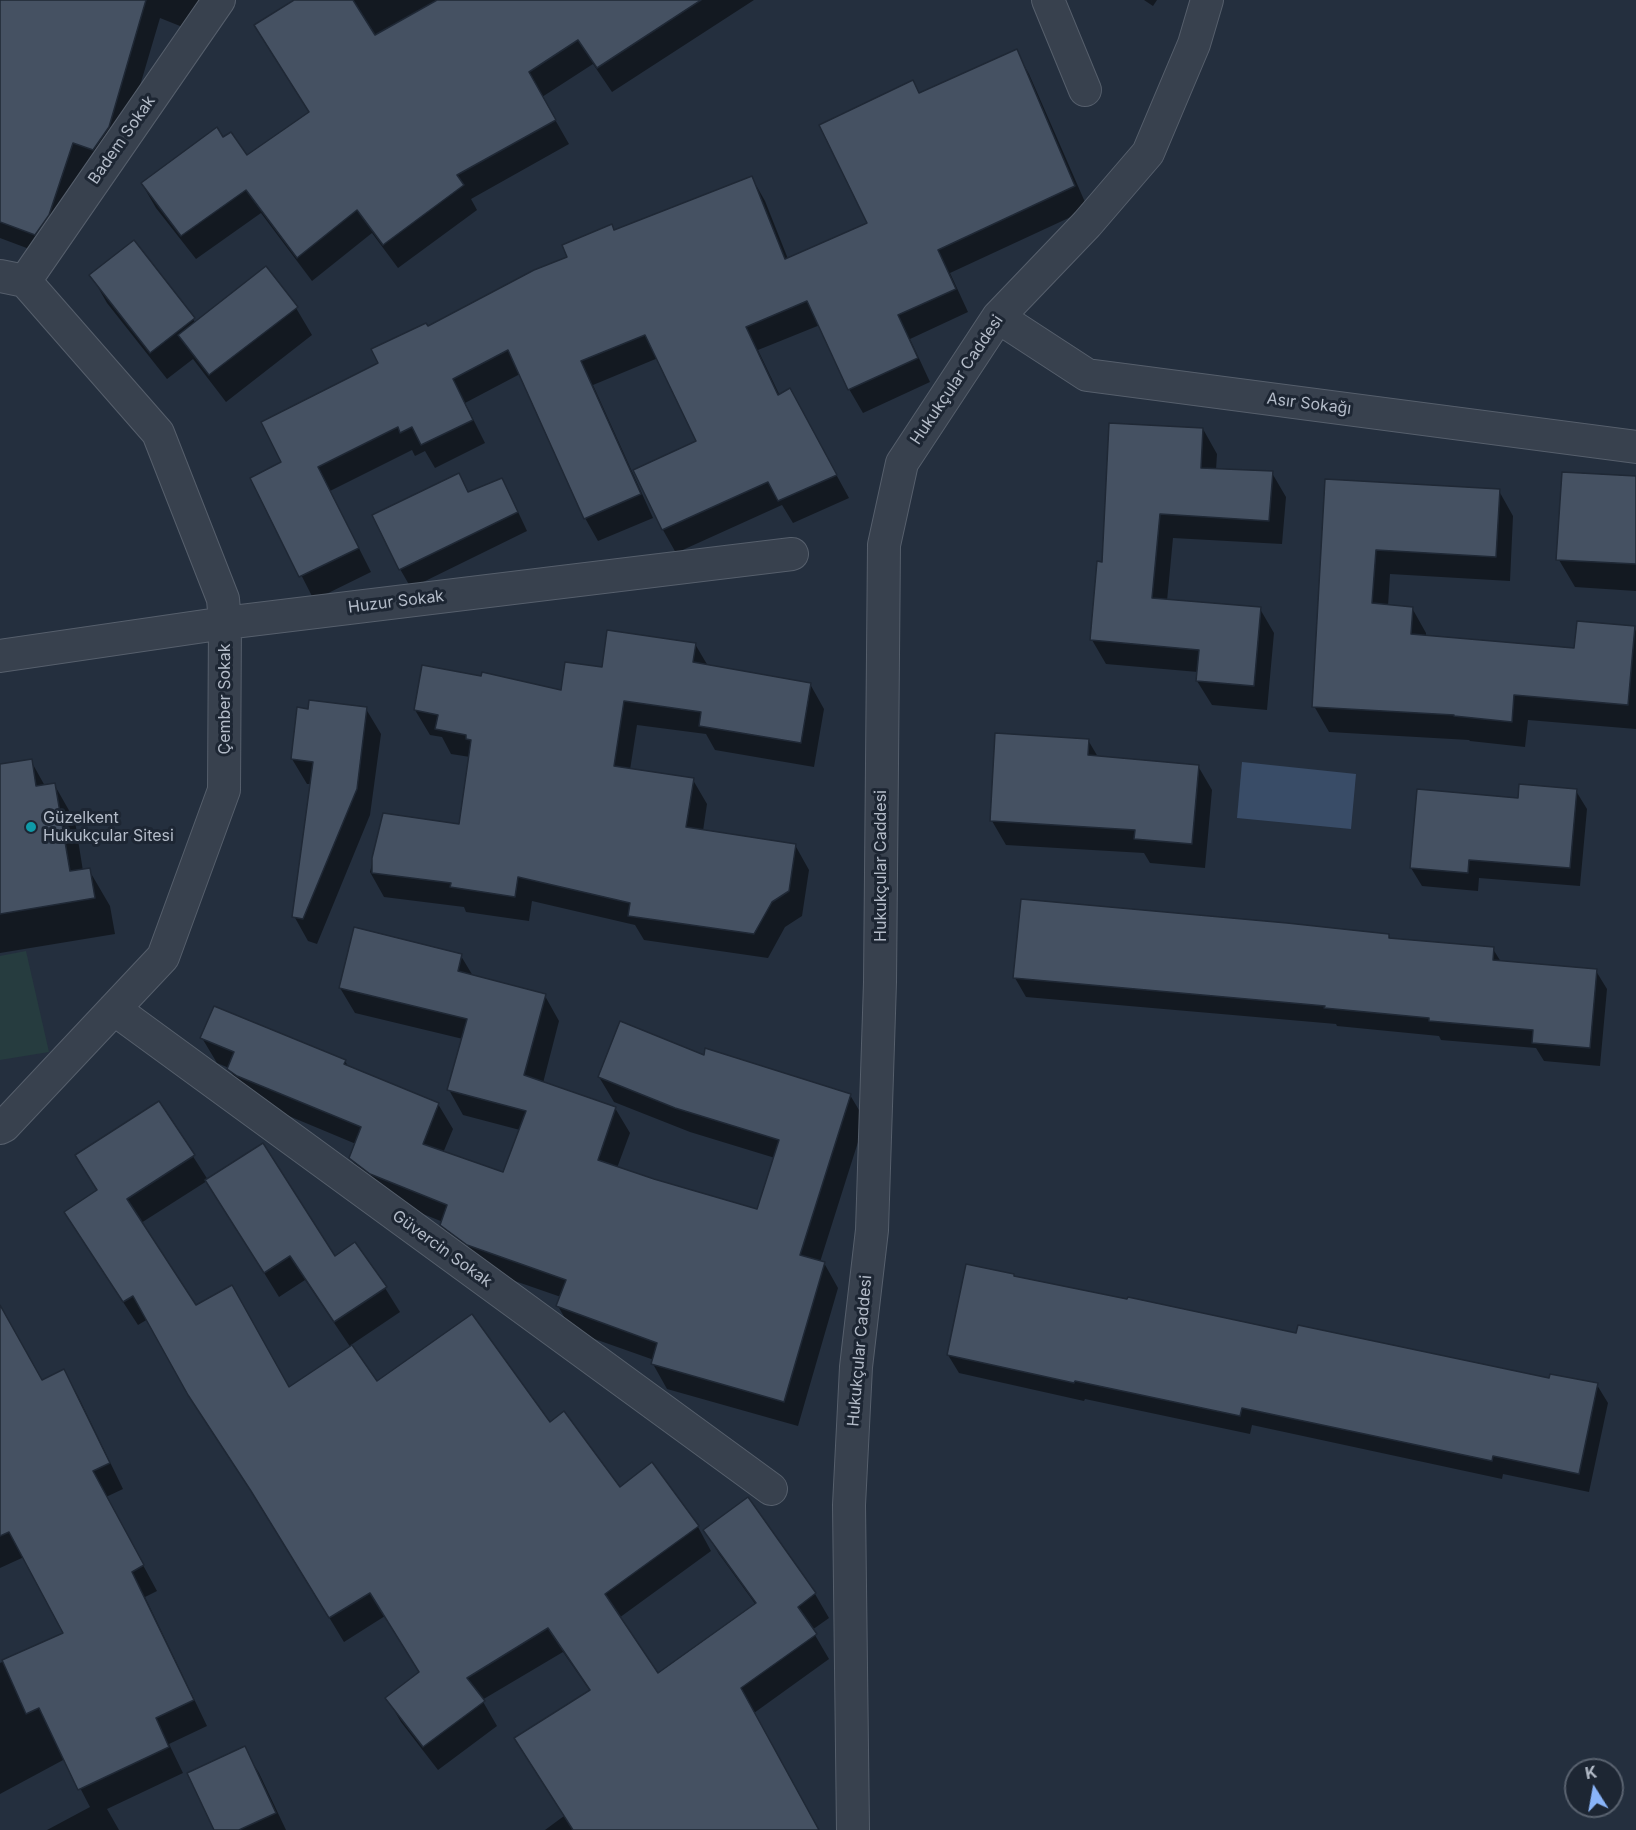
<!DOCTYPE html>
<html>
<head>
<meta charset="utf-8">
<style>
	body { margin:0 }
	#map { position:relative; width:1636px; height:1830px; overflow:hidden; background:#242f3e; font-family:Inter,sans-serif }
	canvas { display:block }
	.north { position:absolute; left:1564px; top:1758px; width:60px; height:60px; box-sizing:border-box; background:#1d2633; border:2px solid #59626f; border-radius:50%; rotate:349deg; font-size:16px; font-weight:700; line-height:24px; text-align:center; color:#b4bcc9 }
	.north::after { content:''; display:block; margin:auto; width:21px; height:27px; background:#8ab4f8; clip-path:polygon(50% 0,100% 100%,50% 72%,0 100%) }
</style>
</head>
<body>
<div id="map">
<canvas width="1636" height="1830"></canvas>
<div class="north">K</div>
</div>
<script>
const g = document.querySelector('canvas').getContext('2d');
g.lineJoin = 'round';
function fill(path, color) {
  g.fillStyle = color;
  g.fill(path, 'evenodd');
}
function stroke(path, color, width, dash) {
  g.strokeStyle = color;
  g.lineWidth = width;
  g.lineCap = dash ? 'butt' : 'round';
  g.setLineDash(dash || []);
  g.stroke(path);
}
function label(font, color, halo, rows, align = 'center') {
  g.font = font + ' Inter,sans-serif';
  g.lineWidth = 6;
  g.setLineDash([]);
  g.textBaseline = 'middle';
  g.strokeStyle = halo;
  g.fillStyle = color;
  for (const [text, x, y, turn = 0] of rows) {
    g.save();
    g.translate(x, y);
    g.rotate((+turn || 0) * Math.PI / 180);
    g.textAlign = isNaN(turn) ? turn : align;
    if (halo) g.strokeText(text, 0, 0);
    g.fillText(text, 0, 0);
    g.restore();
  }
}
const green = new Path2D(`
	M26,951L49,1052L0,1060V956Z`);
const water = new Path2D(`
	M1242,762L1356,774L1351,829L1237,818Z`);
const shadow = new Path2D(`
	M2,0H207L195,32L160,18L121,150L106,172L85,164L61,238L48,256L0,238V6Z
	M297,0H754L612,92L593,64L542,97L569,144L471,199L477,210L398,268L372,233L312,281L261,213L196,259L156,208L142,184L222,139L246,158L310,113L270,49Z
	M1144,0H1157L1153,6Z
	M1016,51L1029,74L1088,209L950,273L968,312L910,339L930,382L863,413L849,389L820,325L758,350L780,396L803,414L849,498L793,523L782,505L676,553L663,530L635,470L698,441L658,358L593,385L653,518L598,541L585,518L520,374L465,403L485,443L435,468L425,451L415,456L412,450L330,491L371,572L314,600L252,479L283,462L380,364L427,328L569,258L614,232L752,178L765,201L788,259L869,224L920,94Z
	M134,242L195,322L296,308L312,335L226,402L193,359L167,379L107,303L91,275Z
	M1203,429L1217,454L1216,470L1272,473L1286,497L1282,544L1173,538L1167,601L1260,609L1274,633L1267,710L1212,705L1197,681L1198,672L1106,664L1092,640L1103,563Z
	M458,475L469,494L512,499L527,531L411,588L400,569Z
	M1636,478V591L1575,587L1559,560Z
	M1326,481L1499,491L1513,516L1510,581L1390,574L1388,606L1412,608L1426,633V636L1576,649L1634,627L1636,631V729L1528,720L1525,747L1470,741L1469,740L1329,732L1314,706Z
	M695,644L708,666L810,684L824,709L814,767L715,750L706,734L637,725L630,770L693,780L707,804L703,831L795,845L809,870L802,916L785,927L768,958L644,940L635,925L532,901L529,921L466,912L464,907L384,897L370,872L384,815L461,825L470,757L451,754L442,737L430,735L415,710L562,692L603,669Z
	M366,709L381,734L370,815L317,944L308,941L294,916L312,784H307L292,759L309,710Z
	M996,735L1088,740L1098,757L1198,766L1212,790L1205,868L1150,863L1144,853L1006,845L992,821Z
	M31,761L45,786L54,784L75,821L83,871L89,870L110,906L115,934L0,953V766Z
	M1576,791L1587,809L1580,886L1479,878L1478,891L1422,886L1411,868L1519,799Z
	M1389,936L1391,940L1493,949L1501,962L1596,971L1607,989L1600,1066L1544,1061L1536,1048L1441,1040L1439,1036L1337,1026L1336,1024L1026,997L1015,978Z
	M461,956L473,976L545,996L559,1021L543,1083L615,1108L630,1133L617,1168L758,1211L775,1158L690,1132L614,1102L599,1077L705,1057L850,1095L865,1120L820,1262L824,1263L838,1288L798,1426L667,1389L653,1364L654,1360L572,1331L558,1306L561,1297L483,1270L456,1250L442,1225L443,1222L386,1199L365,1183L351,1158L356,1144L253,1101L243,1094L229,1068L217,1063L202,1038L345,1061L349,1068L438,1104L453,1129L443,1153L504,1174L520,1130L463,1115L449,1090L463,1039L355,1013L340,988Z
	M159,1103L208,1180L385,1288L400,1312L351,1345L376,1383L549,1424L619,1489L698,1527L711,1551L619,1618L658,1675L756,1605L719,1554L705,1530L747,1499L815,1594L829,1618L812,1630L829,1659L754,1713L818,1830H545L564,1816L590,1691L563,1652L482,1700L497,1726L438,1770L401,1722L387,1698L420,1673L385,1616L344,1642L267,1515L204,1419L148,1319L138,1325L80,1236L98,1192ZM207,1181L279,1297L305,1280L351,1348L289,1389L195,1307L141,1223Z
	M1014,1278L1298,1335L1550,1379L1597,1385L1608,1403L1589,1492L1503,1474L1502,1479L1252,1425L1250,1434L1085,1399L1084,1401L959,1373L948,1355Z
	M0,1307L41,1382L63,1371L78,1396L123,1489L106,1497L157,1591L145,1597L207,1726L169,1744L183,1773L107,1809L119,1830H47L90,1807L65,1759L0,1794V1663L65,1634L24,1557L0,1568Z
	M244,1748L259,1773L286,1830H216Z`);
const building = new Path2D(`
	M0,0H146L109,127L93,150L73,143L49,215L35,235L0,222Z
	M294,0H353L375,35L437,0H701L597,68L578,40L529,72L556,120L457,175L464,185L383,245L357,210L297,258L246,190L181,236L141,183L217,127L223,137L231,132L247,155L309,112L254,25Z
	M1017,49L1075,186L938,250L956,289L898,315L918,358L848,390L807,301L746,327L778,395L790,388L837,475L778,501L768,482L662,530L633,470L696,441L645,335L581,361L641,494L584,519L508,350L453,379L473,420L421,445L412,427L400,433L398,427L318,467L359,548L299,577L250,478L281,462L261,422L378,363L371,349L426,323L428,326L534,270L567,257L562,245L612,224L614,230L752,176L785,259L867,223L819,125L913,80L919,93Z
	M134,240L195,318L150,353L89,275Z
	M266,266L298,307L209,375L178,335Z
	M1109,423L1203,428L1201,468L1273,471L1269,521L1160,514L1152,598L1261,607L1254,686L1196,681L1199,650L1090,640L1097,561L1102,562Z
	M1562,472L1636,476V564L1556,560Z
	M459,473L468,492L502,478L518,512L399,570L372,515Z
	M1325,479L1500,489L1496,557L1376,550L1372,603L1413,607L1411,634L1574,648L1577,621L1635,626L1628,705L1514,695L1512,722L1454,716V715L1312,707Z
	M607,630L696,643L693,662L811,683L801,743L699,726L701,712L624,701L614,766L694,778L686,827L796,844L789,891L772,902L754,934L628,916L630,903L518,877L515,897L450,887L451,883L372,873V858L383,813L459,824L471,740L466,739V735L435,729L438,715L414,710L422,665L481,676L482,672L561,690L565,662L602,667Z
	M309,700L367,707L357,789L303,919L292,917L313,762L291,759L297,707L308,709Z
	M995,733L1089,739L1088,755L1199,765L1192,844L1134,839L1135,830L990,821Z
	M32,759L36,786L55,783L70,871L90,868L95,898L0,914V764Z
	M1519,784L1577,789L1570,868L1469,860L1468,873L1410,868L1417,789L1518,798Z
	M1021,899L1287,923L1389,934V938L1494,947L1493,960L1597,969L1590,1048L1532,1043L1533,1030L1429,1021V1018L1324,1008L1325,1006L1013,978Z
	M354,927L462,954L458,971L546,994L524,1075L616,1107L598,1160L654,1179L757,1209L779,1140L675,1108L598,1077L620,1021L704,1055L705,1048L851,1094L800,1255L825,1262L784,1402L651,1364L657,1343L556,1306L566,1280L467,1245L440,1225L447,1205L370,1174L349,1158L361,1127L237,1076L227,1069L234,1052L200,1038L214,1006L346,1060L344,1064L439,1103L423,1144L503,1172L526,1111L447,1090L467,1019L339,988Z
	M159,1101L195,1155L127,1199L196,1305L232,1285L289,1387L352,1345L377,1381L472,1314L550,1422L564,1411L620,1487L652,1462L699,1526L605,1594L658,1673L756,1603L703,1530L748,1497L816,1593L798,1607L817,1634L741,1688L819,1830H573L514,1738L590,1690L548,1628L467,1678L485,1701L423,1747L385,1698L419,1672L370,1593L329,1618L251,1491L188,1395L133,1296L123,1302L64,1212L97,1190L75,1155Z
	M263,1143L335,1256L355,1242L387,1287L334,1322L290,1256L264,1273L205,1180Z
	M966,1264L1014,1274V1276L1127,1299L1128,1297L1296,1333L1298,1325L1549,1378L1550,1374L1598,1383L1579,1474L1493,1456L1492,1461L1242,1408L1240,1416L1075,1381L1074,1383L947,1355Z
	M0,1305L42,1380L64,1369L110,1463L93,1471L144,1565L132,1572L194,1700L156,1718L169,1747L78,1790L39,1708L26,1714L2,1660L63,1633L9,1532L0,1536Z
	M245,1746L276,1813L239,1830H214L187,1773Z`);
const minor = new Path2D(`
	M1048,0L1085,90
	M0,276L25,281L158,433L223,599L225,623L224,790L163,957L4,1126L0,1128
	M25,281L219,0
	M998,317L1087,375L1636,447
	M0,656L225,623L792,554
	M114,1009L771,1489
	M853,1830L849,1505L856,1367L872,1230L880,982L884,545L902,463L998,317L1087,224L1148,153L1194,44L1207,0`);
const markers = [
	[31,827,6,"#0f9aa8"]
];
const streetNames = [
	["Badem Sokak",122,140,-55],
	["Hukukçular Caddesi",957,380,-56],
	["Asır Sokağı",1309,404,7],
	["Huzur Sokak",396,602,-7],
	["Çember Sokak",225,699,-90],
	["Hukukçular Caddesi",881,866,-90],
	["Güvercin Sokak",442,1249,36],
	["Hukukçular Caddesi",860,1351,-85]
];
const poiNames = [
	["Güzelkent",43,818],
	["Hukukçular Sitesi",43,836]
];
fill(green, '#263c3f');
fill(water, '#394c67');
fill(shadow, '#0007');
fill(building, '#455162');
stroke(building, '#1f2835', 1.5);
stroke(minor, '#565f6c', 34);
stroke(minor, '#38414e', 32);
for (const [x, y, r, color] of markers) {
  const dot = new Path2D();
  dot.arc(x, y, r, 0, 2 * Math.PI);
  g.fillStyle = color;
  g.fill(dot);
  stroke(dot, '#1d2633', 2);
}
label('16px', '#b4bcc9', '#1d2633', streetNames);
label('16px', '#b4bcc9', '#1d2633', poiNames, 'left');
</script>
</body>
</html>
